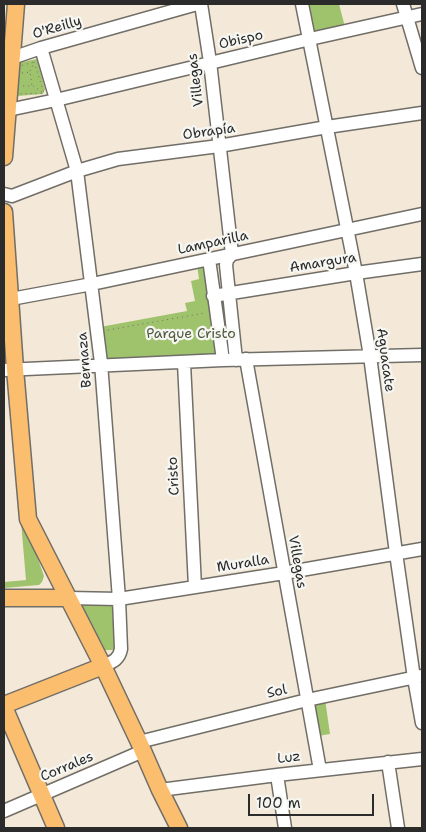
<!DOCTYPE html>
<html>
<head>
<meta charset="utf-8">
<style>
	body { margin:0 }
	#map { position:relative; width:426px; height:832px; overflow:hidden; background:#f4e9d8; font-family:"Shantell Sans",sans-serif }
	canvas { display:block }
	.frame { position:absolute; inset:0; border:5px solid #2b2b2b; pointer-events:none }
	.scale { position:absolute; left:248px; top:794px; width:126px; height:22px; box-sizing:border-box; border:2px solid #2b2b2b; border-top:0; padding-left:6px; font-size:15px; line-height:18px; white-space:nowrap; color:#2b2b2b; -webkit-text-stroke:4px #f6f6f2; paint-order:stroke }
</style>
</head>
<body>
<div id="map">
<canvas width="426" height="832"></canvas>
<div class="frame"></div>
<div class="scale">100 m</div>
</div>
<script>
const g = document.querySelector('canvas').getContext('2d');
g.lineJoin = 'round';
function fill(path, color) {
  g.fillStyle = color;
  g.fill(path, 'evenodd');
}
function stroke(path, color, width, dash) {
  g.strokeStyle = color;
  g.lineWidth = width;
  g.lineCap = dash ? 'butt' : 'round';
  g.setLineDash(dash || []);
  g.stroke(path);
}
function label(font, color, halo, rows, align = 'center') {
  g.font = font + ' "Shantell Sans",sans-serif';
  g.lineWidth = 4.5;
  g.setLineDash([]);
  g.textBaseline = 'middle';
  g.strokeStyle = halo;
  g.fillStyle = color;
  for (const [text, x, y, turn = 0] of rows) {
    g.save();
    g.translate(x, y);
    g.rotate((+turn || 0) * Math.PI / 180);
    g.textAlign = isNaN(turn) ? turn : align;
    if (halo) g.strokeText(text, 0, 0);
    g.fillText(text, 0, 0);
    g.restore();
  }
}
const green = new Path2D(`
	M306,4H339L345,27L314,33Z
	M37,59L45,89L43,94L17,96L16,92L18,63Z
	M205,263L217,356L104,363L100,327L187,311L185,303L195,301L191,281L199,279L197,265Z
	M21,522H25L44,576L42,582L39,585L4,588V582L26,580Z
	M83,604L112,605L115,650H100L80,607Z
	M325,699L330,734L318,736L312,701Z`);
const path = new Path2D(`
	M34,62L44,93L17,94L20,66Z
	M30,71L34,63
	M22,73L30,72L32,86H23
	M33,86L42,92
	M108,330L205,313`);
const minor = new Path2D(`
	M201,4L210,62L232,254L227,260L226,265L236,360
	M302,4L356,273L370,356L396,553L414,678L422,723
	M403,4L422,68
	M41,48L77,171L101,363L119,599L121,649C119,660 112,662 103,666
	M12,58L41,48L197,4
	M8,110L56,100L310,39L422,14
	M4,194L12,196L77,171L118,159L219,146L327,127L422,113
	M209,259L223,360
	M213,296L356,273L422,264
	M11,299L92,284L422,214
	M246,359L320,770
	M184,363L195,587
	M4,370L223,360L422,355
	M68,598L119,599L284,573L422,549
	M139,742L307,700L421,676
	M388,762L398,828
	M277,775L285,828
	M160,790L277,775L422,759
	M4,811L143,751`);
const major = new Path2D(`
	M4,157L16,4
	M4,212L15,369L28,519L103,666L139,742L160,790L179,828
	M4,598H68
	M4,705L103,666
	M4,707L56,828`);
const streetNames = [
	["O'Reilly",57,28,-16],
	["Obispo",241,40,-13],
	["Villegas",196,80,-97],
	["Obrapía",209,132,-8],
	["Lamparilla",213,243,-12],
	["Amargura",323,263,-9],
	["Bernaza",85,360,-95],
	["Aguacate",385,360,82],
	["Cristo",174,476,-93],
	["Villegas",297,562,80],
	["Muralla",243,564,-9],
	["Sol",277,692,-13],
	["Luz",289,758,-7],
	["Corrales",67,767,-23]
];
const parkNames = [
	["Parque Cristo",191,334]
];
fill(green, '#9fc36c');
stroke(minor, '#716e68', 15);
stroke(major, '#716e68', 19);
stroke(path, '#716e68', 1, [1, 4]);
stroke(minor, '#fff', 12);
stroke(major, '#fabe6e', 16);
label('14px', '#2b2b2b', '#f6f6f2', streetNames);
label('14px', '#4e593e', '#f6f6f2', parkNames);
</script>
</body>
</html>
